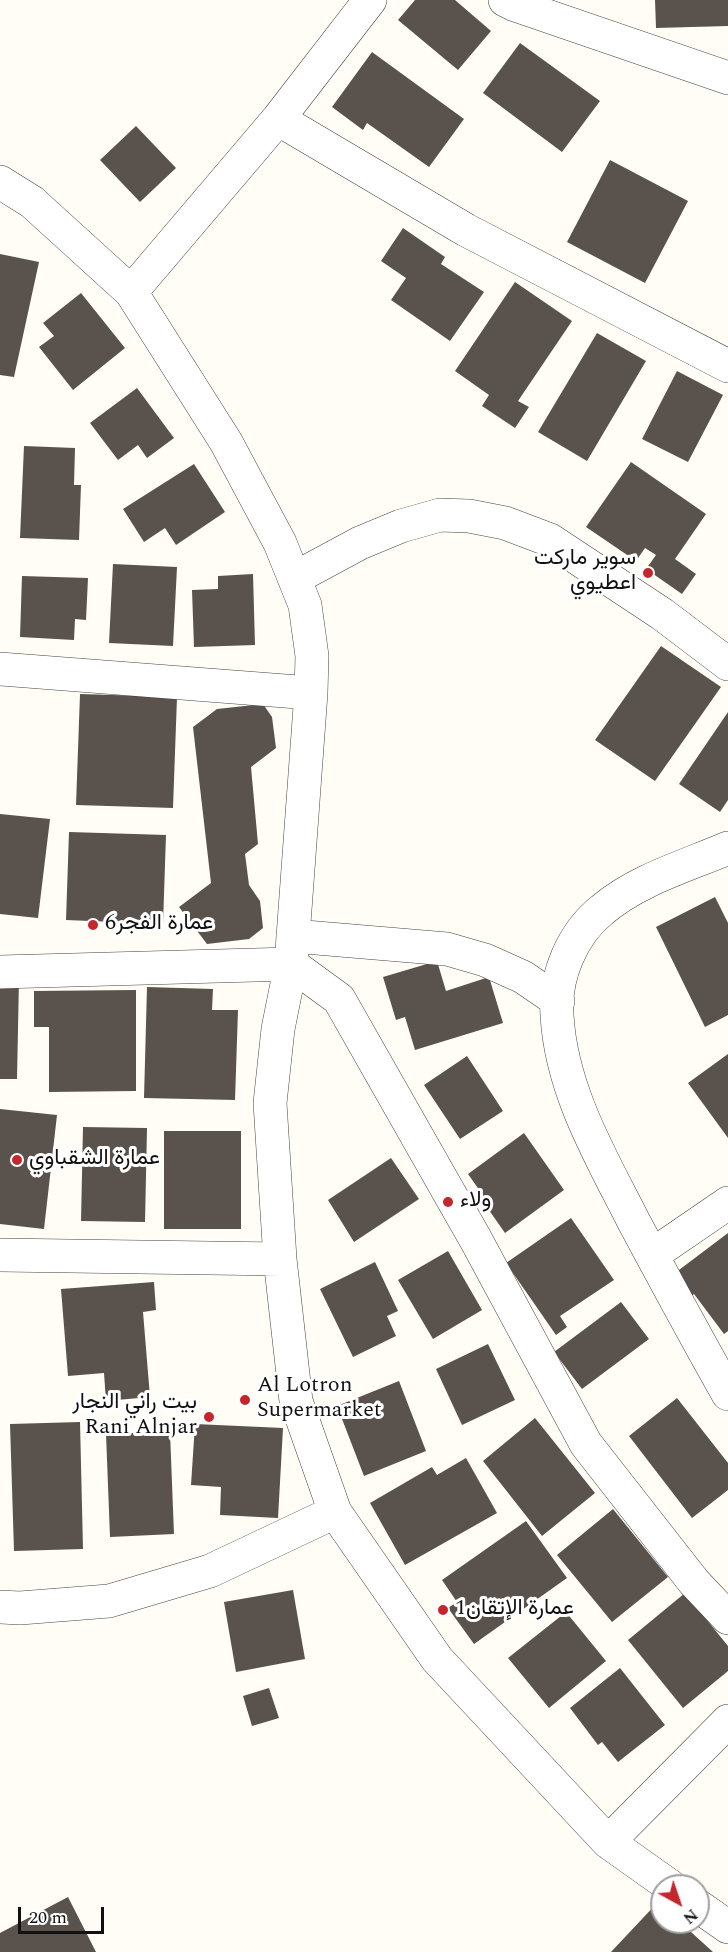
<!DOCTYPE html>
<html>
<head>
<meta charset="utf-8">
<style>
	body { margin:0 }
	#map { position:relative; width:728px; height:1952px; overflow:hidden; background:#fffdf5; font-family:Spectral,serif }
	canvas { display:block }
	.north { position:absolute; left:650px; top:1874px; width:60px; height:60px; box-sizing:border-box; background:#fff; border:2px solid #a0a0a0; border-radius:50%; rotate:140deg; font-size:16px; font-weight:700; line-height:24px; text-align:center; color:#111 }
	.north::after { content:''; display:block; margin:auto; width:21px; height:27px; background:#c4262e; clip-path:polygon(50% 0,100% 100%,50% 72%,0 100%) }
	.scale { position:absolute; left:18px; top:1907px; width:86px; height:27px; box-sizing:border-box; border:3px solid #111; border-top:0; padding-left:8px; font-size:18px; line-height:21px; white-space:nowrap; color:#111; -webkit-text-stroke:4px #fff; paint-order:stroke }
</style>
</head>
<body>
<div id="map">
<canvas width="728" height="1952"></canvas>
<div class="north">N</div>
<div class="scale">20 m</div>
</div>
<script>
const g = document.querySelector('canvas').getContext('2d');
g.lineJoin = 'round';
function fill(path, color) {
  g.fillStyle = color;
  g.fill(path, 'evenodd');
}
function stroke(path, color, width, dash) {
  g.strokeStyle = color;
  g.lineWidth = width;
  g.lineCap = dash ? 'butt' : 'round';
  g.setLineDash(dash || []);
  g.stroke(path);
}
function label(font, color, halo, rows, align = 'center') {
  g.font = font + ' Spectral,Vazirmatn,serif';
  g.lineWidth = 6;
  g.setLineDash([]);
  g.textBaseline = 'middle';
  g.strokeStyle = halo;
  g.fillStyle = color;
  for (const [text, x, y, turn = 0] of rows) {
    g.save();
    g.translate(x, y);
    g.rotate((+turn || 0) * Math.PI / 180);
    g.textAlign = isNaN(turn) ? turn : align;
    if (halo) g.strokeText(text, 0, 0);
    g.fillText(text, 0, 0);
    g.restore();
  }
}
const building = new Path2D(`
	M415,0H455L491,31L458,70L398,20Z
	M655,0H728V26L656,28Z
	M520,43L600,101L562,152L483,93Z
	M372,52L464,119L429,167L367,123L363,130L332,107Z
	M136,126L176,168L140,202L100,160Z
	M610,160L688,201L645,283L567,242Z
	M403,228L445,257L441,264L484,292L450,341L391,300L406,278L381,261Z
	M0,254L39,262L14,377L0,375Z
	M515,282L572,321L518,401L529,407L515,428L482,406L489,395L455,371Z
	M81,293L125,348L73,390L39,347L54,336L43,323Z
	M597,333L646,361L587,461L538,432Z
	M677,371L723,395L688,462L642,439Z
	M137,388L174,438L147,458L138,445L118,460L90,423Z
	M24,446L75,448L74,485H81L79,540L20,538Z
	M631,462L706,514L675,559L696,574L682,594L646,569L656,555L645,548L636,561L586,527Z
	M194,464L225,512L176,545L165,528L144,542L123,509Z
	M113,564L177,567L173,646L109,643Z
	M253,574L255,645L194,647L192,590L218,589V576Z
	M22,576L88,578L86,620L75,619L74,640L20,637Z
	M661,646L721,687L655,781L595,740Z
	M80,694L177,697L173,808L76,805Z
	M263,704L272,717L276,748L251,767L258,844L245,854L249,885L260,901L263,928L249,939L207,944L179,907L211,883L193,727L217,709Z
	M728,712V800L720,812L679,784Z
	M0,814L50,819L38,918L0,914Z
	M69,832L166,835L163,924L66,920Z
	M715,897L728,923V1015L705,1027L656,927Z
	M437,961L446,991L489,977L503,1023L415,1050L405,1017L396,1020L383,977Z
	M0,978H19L17,1079H0Z
	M147,987L213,989L212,1010H238L235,1100L144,1098Z
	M136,990V1091L49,1092V1027H34V991Z
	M728,1054V1138L688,1083Z
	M467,1056L503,1111L460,1139L424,1085Z
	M0,1109L57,1115L44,1229L0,1224Z
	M83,1127L147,1128L145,1222L81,1221Z
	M164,1131H241V1229H164Z
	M524,1133L564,1190L505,1233L484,1203L487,1201L468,1174Z
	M391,1158L419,1199L354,1242L328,1200Z
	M571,1218L614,1280L560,1316L567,1327L556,1335L506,1263Z
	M728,1233V1331L724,1334L694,1294L688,1299L671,1276Z
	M448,1251L482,1310L433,1339L398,1280Z
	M375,1262L398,1311L387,1316L396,1336L353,1357L320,1289Z
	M154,1282L156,1310L143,1312L150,1397L106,1401L104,1373L68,1376L61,1289Z
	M621,1302L649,1339L582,1389L554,1352Z
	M488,1344L515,1400L462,1425L436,1369Z
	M399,1381L426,1451L364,1476L337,1406Z
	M677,1398L728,1463V1490L692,1518L629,1436Z
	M535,1418L595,1493L542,1536L483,1461Z
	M80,1422L83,1549L14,1551L10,1424Z
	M195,1424L283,1428L278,1518L220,1515L221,1487L191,1485Z
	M170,1432L174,1534L110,1537L106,1434Z
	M466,1458L497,1513L405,1565L370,1503L432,1467L437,1475Z
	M613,1509L668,1577L612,1622L557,1555Z
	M526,1521L567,1578L474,1644L448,1608L457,1602L442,1580Z
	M293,1590L305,1659L236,1672L224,1602Z
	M685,1593L728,1646V1671L683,1708L628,1640Z
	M566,1612L606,1661L549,1708L508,1658Z
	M620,1668L665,1725L618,1762L602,1742L598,1745L570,1708Z
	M269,1688L279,1718L252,1726L243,1696Z
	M68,1897L96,1952H0V1933Z
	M658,1902L662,1906V1922H680L713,1952H611Z`);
const minor = new Path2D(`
	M505,0L515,5L728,78
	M278,119L466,230L728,366
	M0,182L32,202L131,292L226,442L280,543L305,605L312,656L311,693L291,964L278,1029L270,1103L280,1259L296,1401L335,1512L437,1659L608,1842L670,1886
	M131,292L278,119L370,0
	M295,578L360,543L401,526L440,515L469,516L505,523L550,540L662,614L728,664
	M0,669L311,693
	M728,848C686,866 637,880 602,910C572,934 554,977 557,1015C561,1090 601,1157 634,1222C665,1280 696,1337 728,1394
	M293,936L447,949L485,960L523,977L558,1001
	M0,972L291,964L339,999L476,1240L586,1444L694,1582L728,1618
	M0,1255L280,1259
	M652,1255L728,1203
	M0,1607L20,1608L109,1601L210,1571L335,1512
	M608,1842L728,1721
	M698,1906L728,1927`);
const markers = [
	[648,573,6,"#c4262e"],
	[93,925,6,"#c4262e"],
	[17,1160,6,"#c4262e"],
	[448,1202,6,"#c4262e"],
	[245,1400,6,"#c4262e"],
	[209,1417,6,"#c4262e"],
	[443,1610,6,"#c4262e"]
];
const poiNames = [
	["سوير ماركت",636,560,"right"],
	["اعطيوي",636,585,"right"],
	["عمارة الفجر6",105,925],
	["عمارة الشقباوي",29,1160],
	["ولاء",460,1202],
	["Al Lotron",257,1387],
	["Supermarket",257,1412],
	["بيت راني النجار",197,1404,"right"],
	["Rani Alnjar",197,1429,"right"],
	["عمارة الإتقان1",455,1610]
];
fill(building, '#5a524d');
stroke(minor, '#444', 34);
stroke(minor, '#fff', 33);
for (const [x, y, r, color] of markers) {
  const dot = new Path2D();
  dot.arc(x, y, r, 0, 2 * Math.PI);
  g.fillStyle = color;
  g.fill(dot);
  stroke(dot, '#fff', 2);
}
label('22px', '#111', '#fff', poiNames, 'left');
</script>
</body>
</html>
